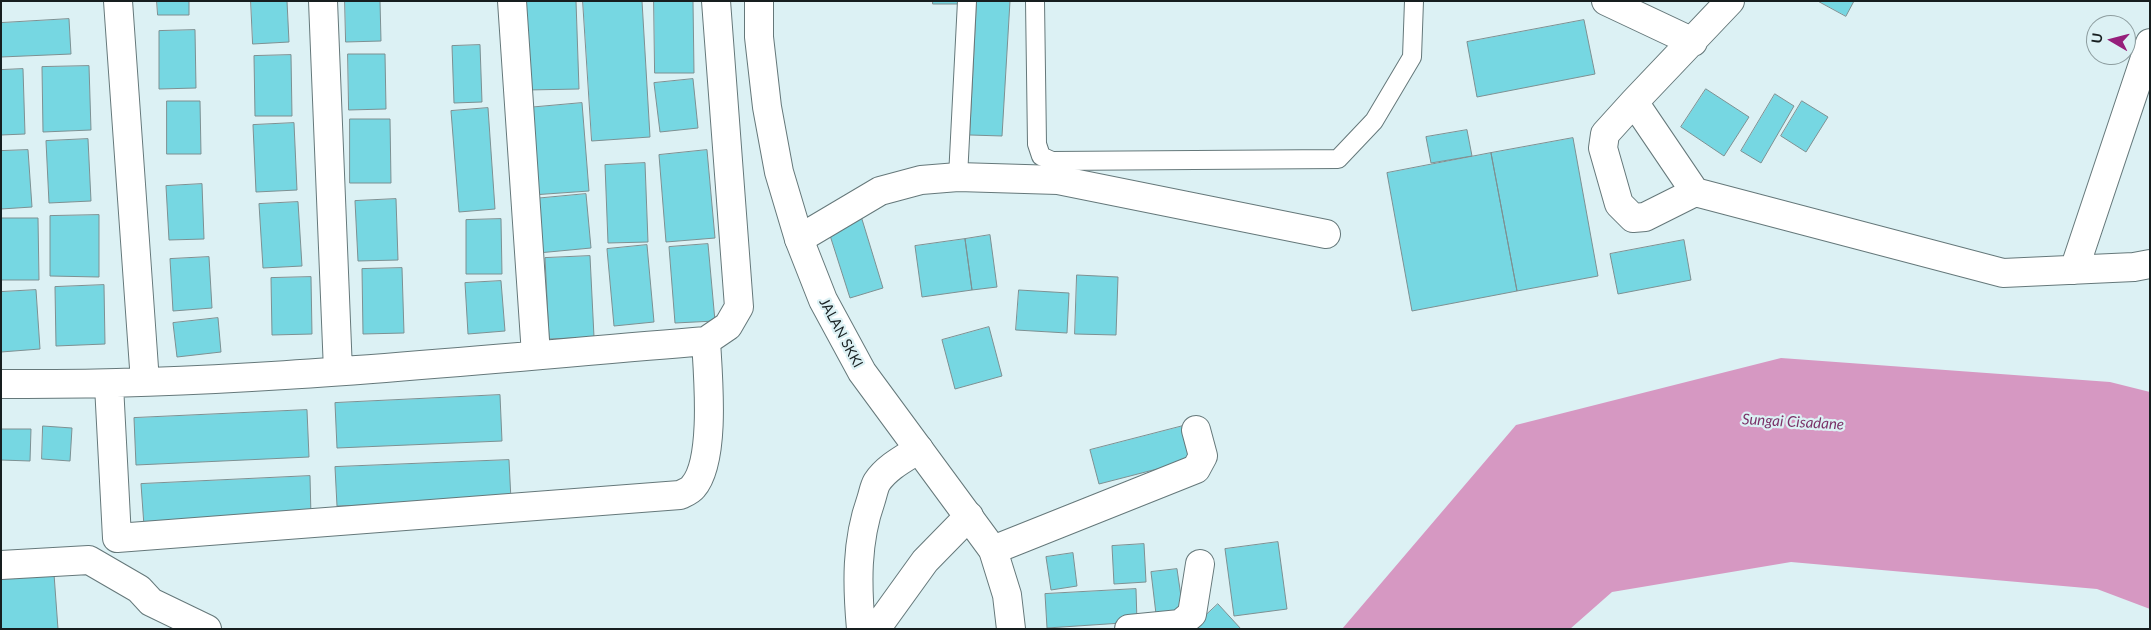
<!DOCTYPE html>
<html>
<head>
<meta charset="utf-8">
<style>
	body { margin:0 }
	#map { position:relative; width:2151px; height:630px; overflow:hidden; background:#dcf1f4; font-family:Lato,sans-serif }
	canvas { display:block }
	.frame { position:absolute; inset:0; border:2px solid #161e1f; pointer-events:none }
	.north { position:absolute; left:2086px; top:15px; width:50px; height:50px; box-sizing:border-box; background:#dcf1f4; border:1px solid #8d9d9f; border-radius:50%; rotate:278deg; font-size:14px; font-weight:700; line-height:20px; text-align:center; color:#161e1f }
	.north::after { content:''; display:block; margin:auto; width:18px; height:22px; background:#961f7b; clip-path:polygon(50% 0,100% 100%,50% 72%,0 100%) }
</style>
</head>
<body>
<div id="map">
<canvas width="2151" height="630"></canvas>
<div class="frame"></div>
<div class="north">U</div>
</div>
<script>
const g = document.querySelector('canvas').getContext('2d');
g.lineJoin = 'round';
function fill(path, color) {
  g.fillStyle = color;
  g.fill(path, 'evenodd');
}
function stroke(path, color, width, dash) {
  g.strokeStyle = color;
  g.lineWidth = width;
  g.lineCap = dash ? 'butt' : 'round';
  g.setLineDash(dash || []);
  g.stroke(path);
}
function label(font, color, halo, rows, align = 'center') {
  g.font = font + ' Lato,sans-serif';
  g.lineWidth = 4.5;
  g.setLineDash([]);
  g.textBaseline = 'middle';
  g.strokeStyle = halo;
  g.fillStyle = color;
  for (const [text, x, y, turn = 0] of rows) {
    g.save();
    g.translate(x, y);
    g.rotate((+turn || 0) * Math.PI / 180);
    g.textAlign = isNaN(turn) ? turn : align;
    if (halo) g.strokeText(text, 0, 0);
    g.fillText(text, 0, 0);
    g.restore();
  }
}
const water = new Path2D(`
	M1781,358L2110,382L2150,392V609L2097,589L1791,562L1612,592L1570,629H1342L1516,425Z`);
const building = new Path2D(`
	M157,1H189V15H158Z
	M251,1H287L289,42L253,44Z
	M345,1H380L381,41L346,42Z
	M525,1H576L579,89L528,90Z
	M583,1H642L650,137L592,141Z
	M654,1H693L694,73H655Z
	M933,1H960V4H933Z
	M977,1H1010L1002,136L970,135Z
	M1818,1H1854L1846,16Z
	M69,19L71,54L1,57V23Z
	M1584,20L1595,74L1477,97L1467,42Z
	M195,30L196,88L159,89V31Z
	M480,45L482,102L454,103L452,46Z
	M348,54H385L386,109L349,110Z
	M291,55L292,116H255L254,56Z
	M89,66L91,130L43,132L42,67Z
	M23,69L25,134L1,135V70Z
	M693,79L698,128L660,132L654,83Z
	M1706,89L1749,117L1724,156L1681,127Z
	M1775,94L1794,106L1761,163L1741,151Z
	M167,101H200L201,154H167Z
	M1802,101L1828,117L1806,152L1781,136Z
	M582,103L589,191L532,195L526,108Z
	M488,108L495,209L459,212L451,111Z
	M350,119H390L391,183H350Z
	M294,123L297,190L256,192L253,125Z
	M1467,130L1472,156L1431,163L1426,137Z
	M1573,138L1598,276L1517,291L1491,153Z
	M88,139L91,201L49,203L46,141Z
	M28,150L32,207L1,209V151Z
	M707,150L715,238L666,242L659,155Z
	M1491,153L1517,291L1412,311L1387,173Z
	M645,163L648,242L608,243L605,165Z
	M202,184L204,239L169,240L166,186Z
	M586,194L591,248L538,253L533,199Z
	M396,199L398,260L358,261L355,201Z
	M298,202L302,266L263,268L259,204Z
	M99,215V277L50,276V216Z
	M861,216L883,288L850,298L827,226Z
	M1,218H38L39,280H1Z
	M501,219L502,274H466V220Z
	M990,235L997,287L972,290L965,239Z
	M965,239L972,290L922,297L915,246Z
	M1684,240L1691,280L1618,294L1610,254Z
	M708,244L715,321L675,323L669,247Z
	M647,245L654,322L614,326L607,249Z
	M590,256L594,337L549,339L545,258Z
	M209,257L212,308L173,311L170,259Z
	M402,268L404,333L363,334L362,269Z
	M1077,275L1118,277L1116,335L1075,334Z
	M311,277L312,334L272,335L271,278Z
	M501,281L505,331L468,334L465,283Z
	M104,285L105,344L56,346L55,287Z
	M36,290L40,349L1,352V292Z
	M1019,290L1069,293L1067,333L1016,330Z
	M218,318L221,352L177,357L173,323Z
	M989,327L1002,376L955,389L942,340Z
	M500,395L502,441L337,448L335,403Z
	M307,410L309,457L136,465L134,418Z
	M43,426L72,428L70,461L42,459Z
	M1183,426L1192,460L1099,484L1090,450Z
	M1,429H31L30,461L1,460Z
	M509,460L511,500L337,506L335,467Z
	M310,476L311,517L144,526L141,484Z
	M1278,542L1287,609L1234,616L1225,549Z
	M1144,544L1146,582L1114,584L1112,546Z
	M1073,553L1077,586L1051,590L1046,557Z
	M1177,569L1183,610L1156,614L1151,572Z
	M54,574L58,629H1V578Z
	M1136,589L1137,622L1047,628L1045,594Z
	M1218,604L1241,629H1191Z`);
const lane = new Path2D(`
	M1035,1L1037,144L1041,156L1052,161L1338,159L1374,121L1412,57L1414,1
	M958,177L967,1`);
const street = new Path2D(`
	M118,1L145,382
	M323,1L338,371
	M512,1L536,355
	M1606,1L1693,42
	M1730,1L1634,102L1695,192L2003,273L2134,267L2150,264
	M1634,102L1605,134L1603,148L1619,204L1633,218L1645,217L1695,192
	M799,239L880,191L921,180L958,177L1058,180L1326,234
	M2074,270L2150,43
	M706,341L728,326L739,307L716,1
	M1,384C236,386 472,360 706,341C708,376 716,461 693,487C690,491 684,493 680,495L117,538L109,385
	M993,550L1196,469L1203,456L1196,430
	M1,565L89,560L139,589L151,602L207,629
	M861,629C857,585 856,542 871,500C873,494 874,487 877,482C887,467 905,458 919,449
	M876,629L925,561L969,516
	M1129,629L1180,624L1192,614L1200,564`);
const secondary = new Path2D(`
	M759,1V37L767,107L779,172L799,239L823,300L862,372L993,550L1007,595L1011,629`);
const streetNames = [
	["JALAN SKKI",841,333,62]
];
const waterNames = [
	["Sungai Cisadane",1793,422,3]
];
fill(water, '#d698c2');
fill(building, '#76d7e2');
stroke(building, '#7d9092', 1);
stroke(lane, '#65787a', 20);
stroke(street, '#65787a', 30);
stroke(secondary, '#65787a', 30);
stroke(lane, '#fff', 18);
stroke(street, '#fff', 28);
stroke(secondary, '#fff', 28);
label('14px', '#161e1f', '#dcf1f4', streetNames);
label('italic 15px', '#7a3167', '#dcf1f4', waterNames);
</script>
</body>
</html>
